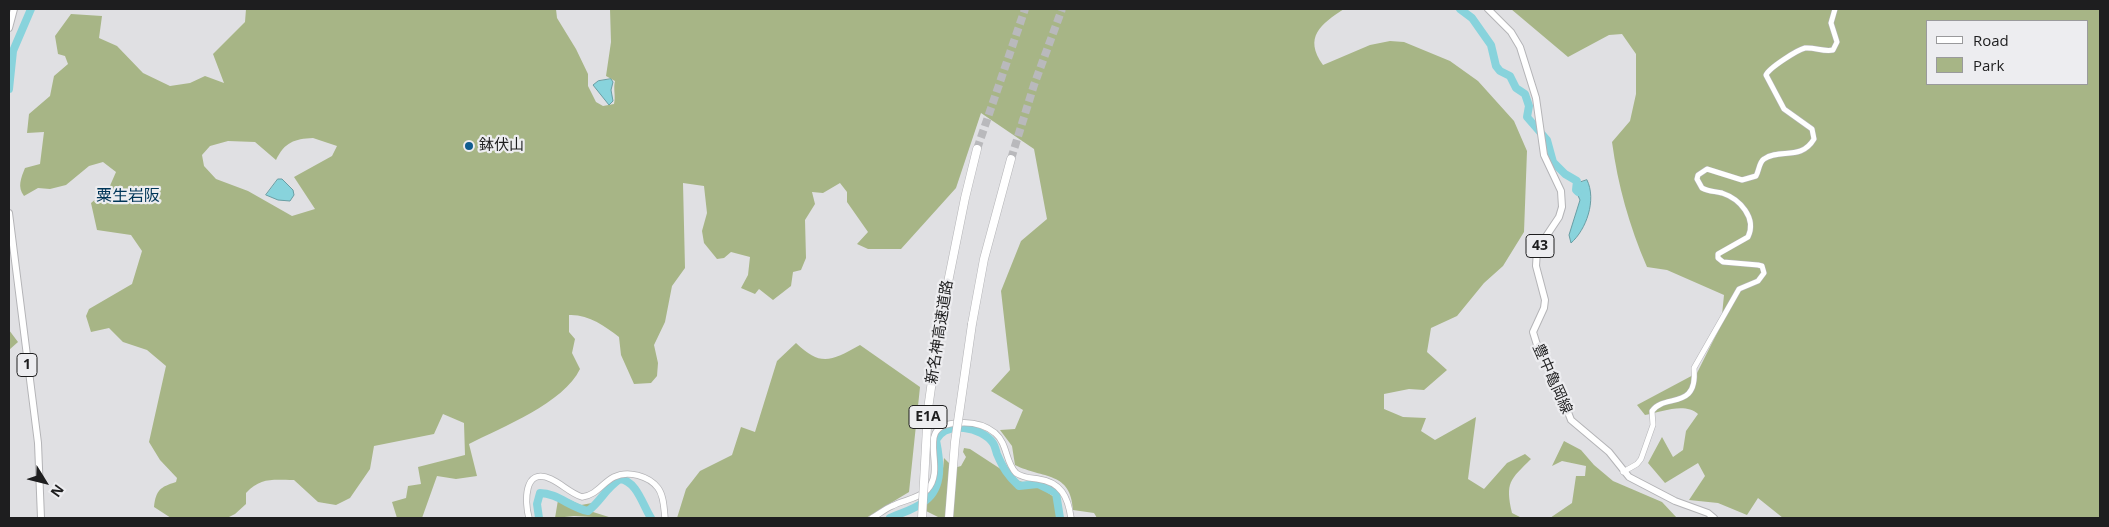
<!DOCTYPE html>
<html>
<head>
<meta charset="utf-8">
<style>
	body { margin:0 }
	#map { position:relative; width:2109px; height:527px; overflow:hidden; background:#e0e0e3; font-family:"Open Sans",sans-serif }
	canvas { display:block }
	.frame { position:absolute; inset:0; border:10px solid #1e1e1f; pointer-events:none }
	.legend { position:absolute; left:1926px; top:20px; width:162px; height:65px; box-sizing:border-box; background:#ededf0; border:1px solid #9a9a9c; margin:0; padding:6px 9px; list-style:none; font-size:15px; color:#1e1e1f }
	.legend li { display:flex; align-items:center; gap:10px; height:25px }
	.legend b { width:25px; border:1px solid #9a9a9c }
	.north { position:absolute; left:20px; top:457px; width:50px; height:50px; -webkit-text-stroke:4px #ededf0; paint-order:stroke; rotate:126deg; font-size:14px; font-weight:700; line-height:20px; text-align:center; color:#1e1e1f }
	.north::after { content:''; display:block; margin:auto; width:18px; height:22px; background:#1e1e1f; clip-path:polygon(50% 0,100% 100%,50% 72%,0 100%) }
</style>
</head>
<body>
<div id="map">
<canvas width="2109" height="527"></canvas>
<div class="frame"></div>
<ul class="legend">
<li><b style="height:6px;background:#fff"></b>Road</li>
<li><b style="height:14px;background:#a7b586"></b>Park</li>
</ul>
<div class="north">N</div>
</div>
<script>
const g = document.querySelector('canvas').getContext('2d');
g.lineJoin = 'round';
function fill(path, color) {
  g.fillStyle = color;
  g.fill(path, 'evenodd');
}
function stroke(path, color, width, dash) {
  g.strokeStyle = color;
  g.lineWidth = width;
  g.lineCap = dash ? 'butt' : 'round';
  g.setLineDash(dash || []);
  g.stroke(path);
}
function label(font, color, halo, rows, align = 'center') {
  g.font = font + ' "Open Sans","Noto Sans JP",sans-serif';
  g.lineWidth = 4.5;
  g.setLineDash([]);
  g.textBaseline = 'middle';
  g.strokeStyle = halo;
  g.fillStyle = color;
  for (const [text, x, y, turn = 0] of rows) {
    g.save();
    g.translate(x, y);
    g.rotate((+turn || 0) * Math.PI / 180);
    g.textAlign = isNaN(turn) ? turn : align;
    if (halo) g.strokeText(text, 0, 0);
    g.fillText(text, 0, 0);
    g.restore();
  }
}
const green = new Path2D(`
	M246,9H556L557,18L576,49L588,74V86L596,102L603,106L614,104C616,96 613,89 615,81L606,76L611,42L610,9H1344C1321,24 1303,37 1323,65L1370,45L1390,41L1404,42L1450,61L1478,81L1514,121L1527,151L1524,232L1503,266L1484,283L1457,316L1431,328L1427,352L1447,370L1424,390L1409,389L1384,394V409L1403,417L1426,418L1421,431L1435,440L1476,417L1468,479L1484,489L1507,463L1525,454L1531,459C1510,480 1505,482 1512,513L1522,518H1097L1094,513L1073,510C1071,471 1043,479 1015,465L1012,446L1000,430L1015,429L1023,410L991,391L1010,370L1001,291L1021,241L1047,219L1034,149L981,113L956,188L901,249H868L857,244L868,232L847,202V192L840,183L823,193L812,192L815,204L805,220L806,258L801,270L793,272L791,286L773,300L759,289L755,294L741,288L748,275L750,257L731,252L724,258L717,259L704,243L702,231L707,213L704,186L683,183L685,268L672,286L665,322L654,345L658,363L657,376L651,383L634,384L621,355L619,337C605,326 588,314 569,315V332L575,339L572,353L580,369C564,403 502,427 469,444L477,476L456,479L437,476L422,518H397L392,502L406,498L408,486L421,484L418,467L465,455L464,423L443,414L434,434L374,446L370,469L350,498L336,505L318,502L294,480C273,480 261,477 246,493V504L235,514L227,518H171L154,507C156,490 160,487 176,482L177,478L160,460L149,442L166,366L147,350L123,342L109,328L91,332L86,316L89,309L132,284L142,251L131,235L97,230L91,203L109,188L116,172L103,162L89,166L66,185L50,189L38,188L24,196C17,187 21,178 25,168L40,164L44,132L27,133L29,114L50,96L54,76L68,64L65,56L58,54L55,36L71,14L102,16L99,38L117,46L143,73L170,86L190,83L205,76L224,83L213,54L245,22ZM313,138L337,146L332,156L294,177L315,209L292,216L248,191L216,179L204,166L202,155L210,146L228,141L255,142L276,160C285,142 294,139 313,138Z
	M1511,9H2100V518H1783L1758,498L1747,515L1718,503L1689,500L1705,476L1698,463L1665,483L1648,463L1662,437L1673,457L1683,450L1686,431L1698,414C1685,402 1661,412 1645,415L1637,405L1697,373L1721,325L1724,295L1667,270L1647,267C1629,225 1618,186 1612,142L1630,121L1636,94V54L1622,34L1609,35L1568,57ZM1928,21H2088V84H1928Z
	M9,330L18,342L9,350Z
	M796,343C821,367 831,361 860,345L920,387L909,492L866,518H677L686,489L700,471L732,455L741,427L755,432L777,361Z
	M1564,441L1581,450L1594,465L1613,481L1662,502L1677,518H1550L1572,503L1576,476H1585L1586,466L1562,461L1552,466Z
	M964,448L970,449L1019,481L1038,486L1054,497L1062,518H940L920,508L919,506C941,496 942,481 944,458L954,468L961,466L966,457L963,452Z
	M563,497L581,505L592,503L593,512L612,518L574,516L555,518L558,500Z`);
const water = new Path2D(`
	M611,79L613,82L611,90L613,101L609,105L593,85L598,81Z
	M278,179H282L293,190L294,195L290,201L278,200L266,195Z
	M1587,180C1597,200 1586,230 1571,243L1569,235L1580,200L1575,189L1578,183Z`);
const river = new Path2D(`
	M1460,9L1472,18L1491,45L1496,66L1500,71L1510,76L1516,88L1525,94L1529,106L1527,117L1547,140L1553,162L1565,174L1577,181L1576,190L1578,192
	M9,89L13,51L31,9
	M539,518L537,504L540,493C557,493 571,508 588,511C601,501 605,489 620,479C637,481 643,506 651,518
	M890,518C901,513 916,509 925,501C944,487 940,460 936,440C946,420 982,427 993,443C995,446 996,451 997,454C1003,468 1008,476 1019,486L1038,484L1056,493L1060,518`);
const motorwayTunnel = new Path2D(`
	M977,149L1025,9
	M1011,159L1034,85L1062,9`);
const tertiary = new Path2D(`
	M1623,472L1637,464L1641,459L1653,425L1652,411C1665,393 1698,411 1694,368L1739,289L1758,281L1764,273L1762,266L1758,265L1723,262L1718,258V254L1748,237C1757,218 1740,199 1722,193C1715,191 1709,192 1702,188L1697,179L1698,175L1707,169L1742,180L1756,176C1759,171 1759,162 1764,159C1780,148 1801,161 1814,139L1812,129L1784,109L1766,75C1769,68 1797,50 1805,48C1815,47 1823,52 1833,50L1837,42L1831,23L1835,9`);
const secondary = new Path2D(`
	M529,518C525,503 523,466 551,479C562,484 570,493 582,497C597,495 602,483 614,477C628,470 649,476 658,488C664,496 664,509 665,518
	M872,518C879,514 885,509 892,506C903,500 918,499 927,490C949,467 911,424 959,423C972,422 985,425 995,433C1008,444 1005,462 1016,473C1023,478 1030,478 1038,479C1061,482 1068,497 1071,518`);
const primary = new Path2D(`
	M1488,9L1511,32L1520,47L1536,98L1544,155L1561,191L1562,207L1559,217L1537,250L1536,266L1545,300L1544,308L1533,332L1538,348L1549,363L1571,420L1609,452L1629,477L1675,501L1708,513L1714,518
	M9,28L14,9
	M9,213L38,443L41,518`);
const motorway = new Path2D(`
	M941,317L965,198L977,149
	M972,324L984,259L1011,159`);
const motorwayBridge = new Path2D(`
	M922,518L928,409L941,317
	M949,518L955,442L972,324`);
const markers = [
	[469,146,5,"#0f5c8f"]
];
const shields = [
	[1540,246,28],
	[27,365,20],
	[928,417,38]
];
const shieldNames = [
	["43",1540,246],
	["1",27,365],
	["E1A",928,417]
];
const poiNames = [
	["鉢伏山",479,146]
];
const streetNames = [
	["新名神高速道路",940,332,-81],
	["豊中亀岡線",1552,379,66]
];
const neighbourhoodNames = [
	["粟生岩阪",128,196]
];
fill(green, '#a7b586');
fill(water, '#88d3dc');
stroke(water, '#689da3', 1);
stroke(river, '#88d3dc', 8);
stroke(motorwayTunnel, '#b9b9bc', 8, [8, 4]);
stroke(tertiary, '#b4b4b7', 6);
stroke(secondary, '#b4b4b7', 7);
stroke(primary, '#b4b4b7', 8);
stroke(motorway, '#b4b4b7', 9);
stroke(tertiary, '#fff', 5);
stroke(secondary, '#fff', 5.5);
stroke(primary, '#fff', 6);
stroke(motorway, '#fff', 8);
stroke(motorwayBridge, '#b4b4b7', 9, []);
stroke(motorwayBridge, '#fff', 8);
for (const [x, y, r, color] of markers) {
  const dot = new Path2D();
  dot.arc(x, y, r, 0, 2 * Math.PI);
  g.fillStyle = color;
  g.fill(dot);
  stroke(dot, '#ededf0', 2);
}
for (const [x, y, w] of shields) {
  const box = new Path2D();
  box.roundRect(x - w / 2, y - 11.5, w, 23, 4);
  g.fillStyle = '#ededf0';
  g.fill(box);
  stroke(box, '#1e1e1f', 1);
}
label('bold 14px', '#1e1e1f', null, shieldNames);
label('15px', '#1e1e1f', '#ededf0', poiNames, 'left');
label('15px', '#1e1e1f', '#ededf0', streetNames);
label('16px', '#003658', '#ededf0', neighbourhoodNames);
</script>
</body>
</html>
